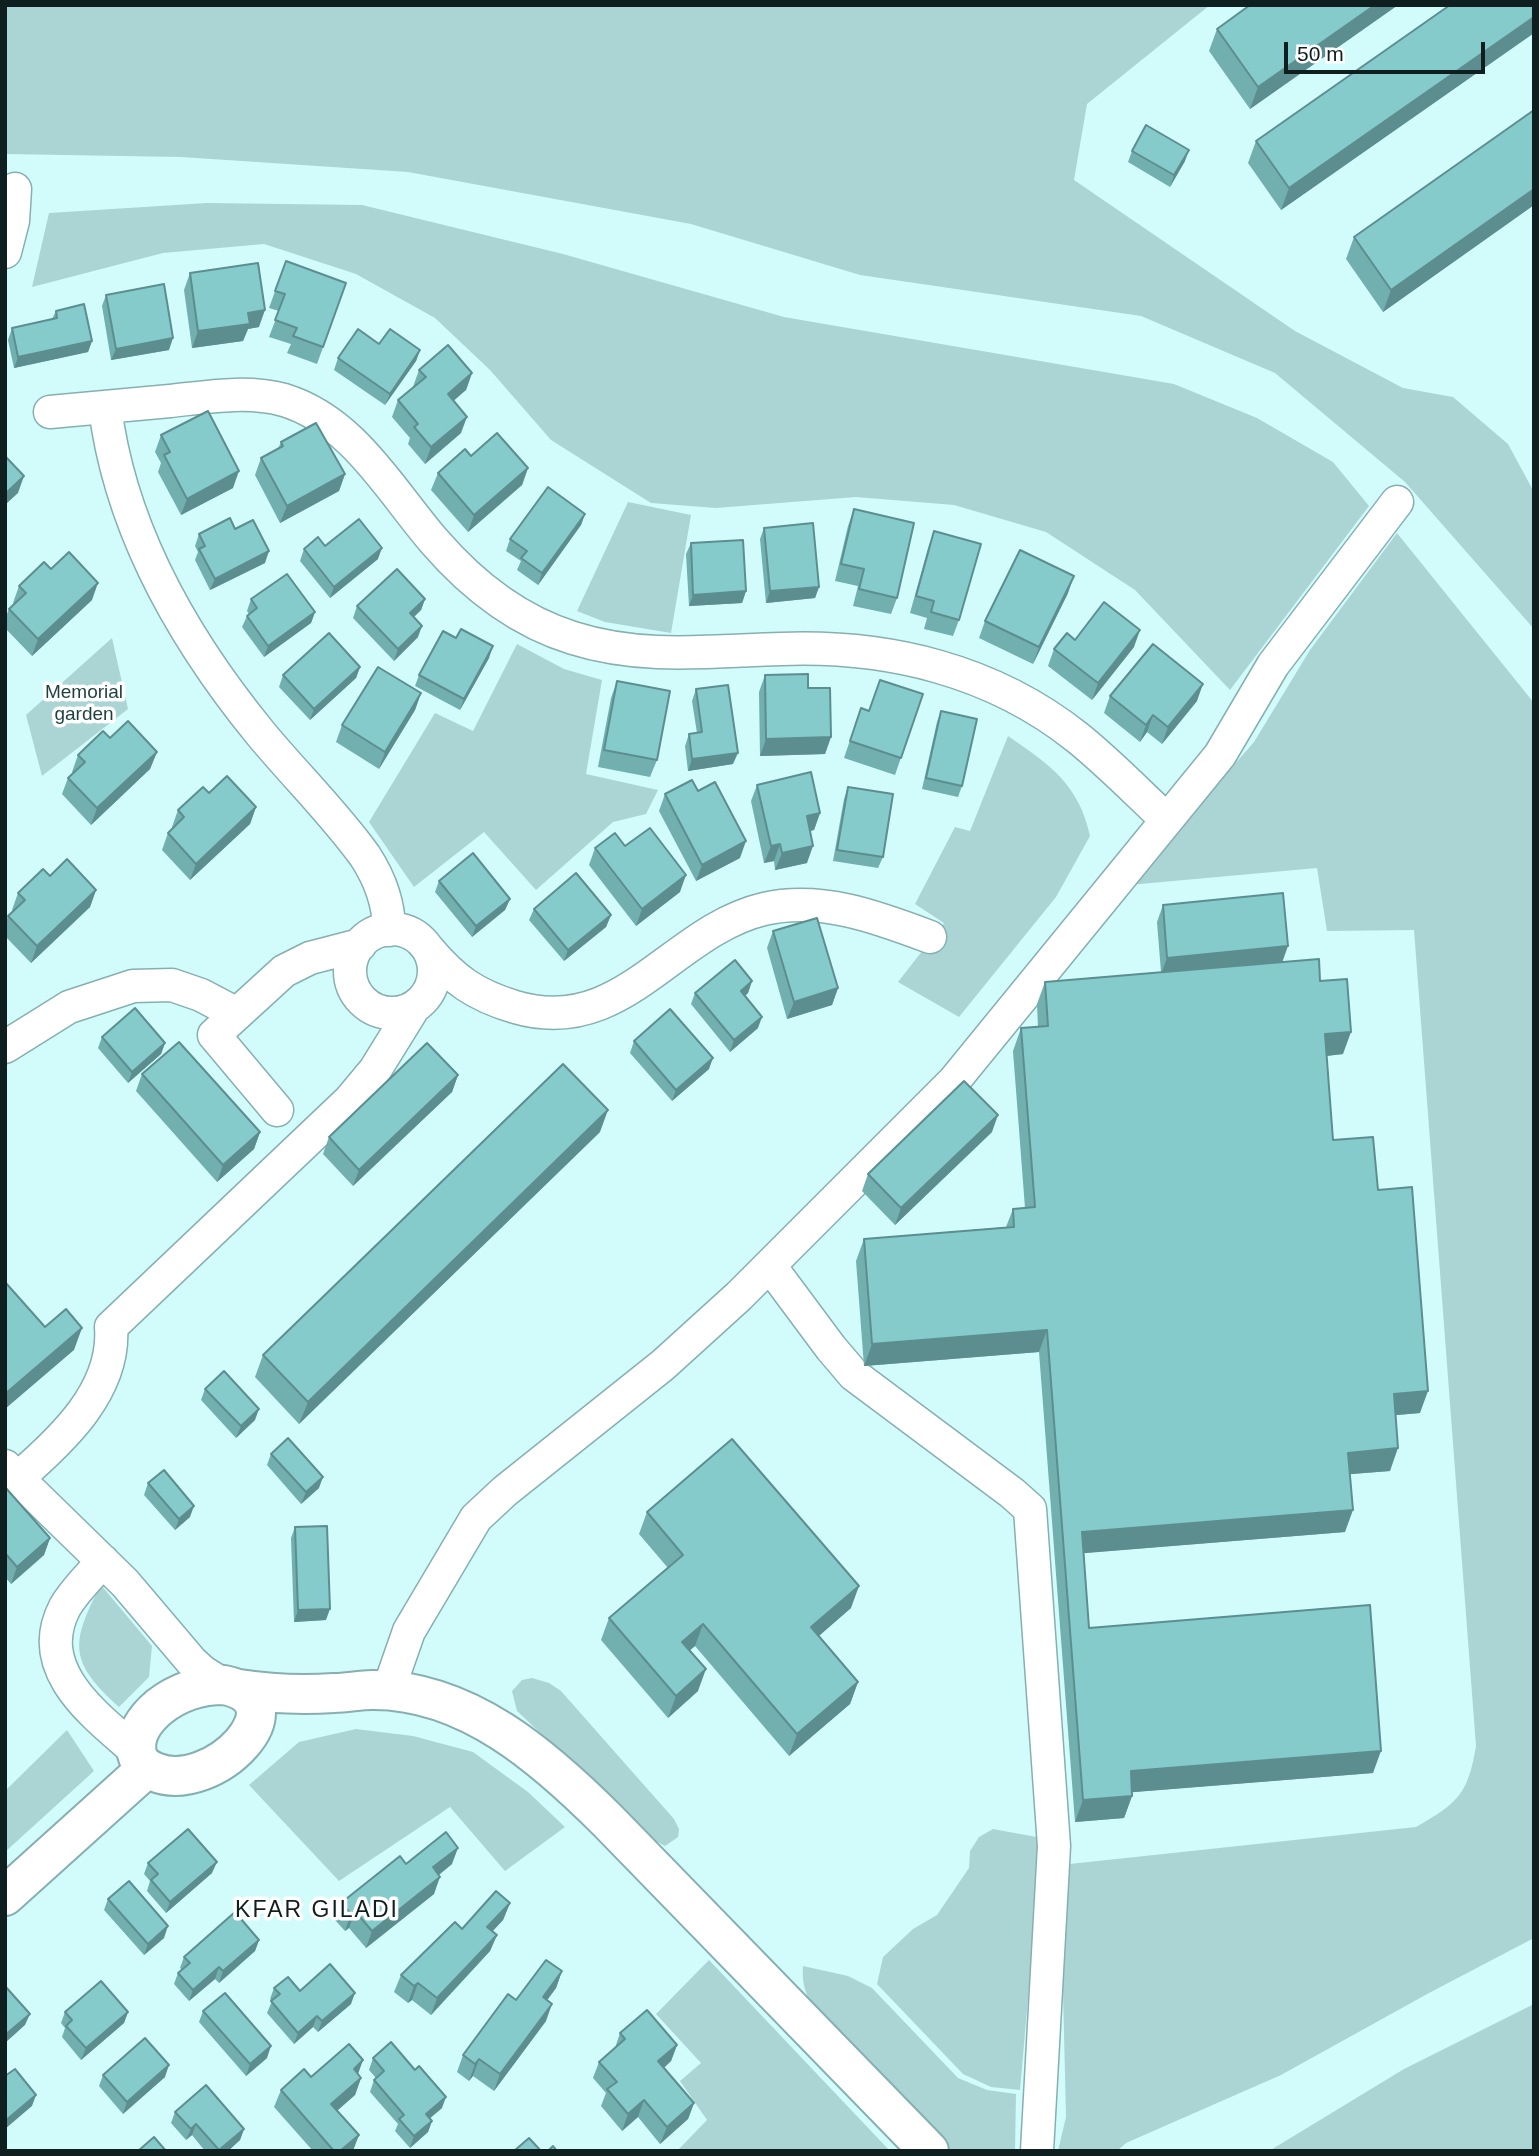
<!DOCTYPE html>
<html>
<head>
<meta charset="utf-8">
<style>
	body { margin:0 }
	#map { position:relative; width:1539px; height:2156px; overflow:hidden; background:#d2fcfc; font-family:Arial,sans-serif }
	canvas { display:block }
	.frame { position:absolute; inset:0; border:7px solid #0f1f1f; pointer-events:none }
	.scale { position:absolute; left:1284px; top:42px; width:201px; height:32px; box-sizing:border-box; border:4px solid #0f1f1f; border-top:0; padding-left:9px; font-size:21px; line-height:24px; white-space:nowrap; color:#0f1f1f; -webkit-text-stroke:5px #fff; paint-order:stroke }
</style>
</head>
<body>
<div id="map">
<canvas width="1539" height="2156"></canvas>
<div class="frame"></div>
<div class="scale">50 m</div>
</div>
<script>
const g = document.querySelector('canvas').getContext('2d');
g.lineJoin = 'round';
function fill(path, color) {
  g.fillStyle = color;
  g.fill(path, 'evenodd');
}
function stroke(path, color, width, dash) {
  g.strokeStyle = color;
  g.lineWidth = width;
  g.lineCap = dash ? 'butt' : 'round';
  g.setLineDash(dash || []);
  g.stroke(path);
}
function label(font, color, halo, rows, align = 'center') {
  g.font = font + ' Arial,sans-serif';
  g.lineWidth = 7;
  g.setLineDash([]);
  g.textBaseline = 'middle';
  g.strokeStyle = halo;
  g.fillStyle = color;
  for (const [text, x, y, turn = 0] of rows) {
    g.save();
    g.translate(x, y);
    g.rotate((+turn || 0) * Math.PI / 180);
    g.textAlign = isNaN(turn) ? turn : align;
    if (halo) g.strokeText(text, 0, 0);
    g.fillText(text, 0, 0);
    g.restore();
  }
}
const green = new Path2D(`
	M5,5H1210L1087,104L1074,180L1295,331L1403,388L1453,397L1508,444L1534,492V629L1405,482L1275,373L1141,316L860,275L691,224L408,172L181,157L5,154Z
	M207,203L362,205L563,254L784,317L1174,384L1257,418L1333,462L1369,506L1230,690L1135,590L1046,532L954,505L856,497L716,508L651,503L551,440L490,370L435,318L356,274L264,244L163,253L32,287L49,213Z
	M628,502L691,515L671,633L605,622L577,611Z
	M1397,533L1534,703V1938L1429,1993L1281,2075L1126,2143L1117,2151H1058L1066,2117L1060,1865L1416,1827C1458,1803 1468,1794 1476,1746L1414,930L1327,931L1317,868L1129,885L1254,742L1310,650Z
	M112,638L128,709L42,776L26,715Z
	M517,644L564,669L602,680L586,774L658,790L646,814L613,822L536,890L484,832L414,887L369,822L435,713L473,731Z
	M1008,736C1049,764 1079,784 1090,836L1056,897L959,1017L898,982L944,923L915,904L955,827L970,831Z
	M101,1585L152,1646L149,1677L119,1707C69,1662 70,1643 101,1585Z
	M532,1678L549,1683L561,1691L674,1819L679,1829L678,1837L665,1846L654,1840L517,1711L512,1691L522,1680Z
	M356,1729L413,1736L473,1752L528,1792L565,1827L505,1871L450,1807L339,1881L249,1785L299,1742Z
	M67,1730L94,1771L5,1852V1791Z
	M993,1829L1042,1838L1020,2090L991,2087L963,2074L877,1984L883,1957L913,1929L937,1915L969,1868L970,1851L979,1837Z
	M709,1960L890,2151H677L707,2120L680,2081L701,2063L656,2014Z
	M803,1966L848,1976L872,1988L958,2078L987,2090L1016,2094L1015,2151H948L811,2003C804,1991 802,1980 803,1966Z
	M1534,2004V2151H1269L1404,2069Z`);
const street = new Path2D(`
	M5,252L13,221L15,189
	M105,407C120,529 184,640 261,734C295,775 334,813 365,856C380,879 389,902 389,930
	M50,412C90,408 130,405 170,401C207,397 247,390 284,400C353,421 390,490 434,541C471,584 518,621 573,638C642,660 711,651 781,649C888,645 993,670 1078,738C1109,763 1138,793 1167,820
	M350 971a42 42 0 1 1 84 0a42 42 0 1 1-84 0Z
	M428,949C454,980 475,995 515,1007C622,1039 671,931 764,909C821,896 877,917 930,937
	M5,1047L69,1007L133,986L172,985L201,995L237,1014
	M277,1110L214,1035L284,971L310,958L360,945
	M770,1266L831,1348L854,1375L1012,1493L1030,1509L1054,1846L1037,2151
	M5,1466L125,1583L192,1662L203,1672L224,1685
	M18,1478C62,1440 116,1390 111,1327L350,1100L375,1070L414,1007
	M103,1561C90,1576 75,1590 65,1607C32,1670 95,1715 137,1752
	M388,1691L409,1631L476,1518L505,1491L663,1365L739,1296L954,1081L1220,755L1273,665L1397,502`);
const secondary = new Path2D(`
	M224,1685C305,1701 213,1796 155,1772C147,1769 139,1763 137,1754C133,1735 146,1718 159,1707C178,1692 200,1685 224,1685Z
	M239,1689C271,1694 302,1695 334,1693C347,1693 359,1690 372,1690C467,1689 545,1758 608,1821L929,2151
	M5,1896L147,1768`);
const wall = new Path2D(`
	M1250,5H1398L1250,109L1209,51L1217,29Z
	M1534,5V33L1281,210L1248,163L1256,141Z
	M1534,110V205L1383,312L1346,259L1354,237Z
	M1132,151L1185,161L1170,187L1128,162Z
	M286,261L346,283L317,364L287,353L291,344L269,337L279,311L269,308Z
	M190,273L259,327L248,329L243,341L192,348L184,290Z
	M106,295L169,350L111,360L102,306Z
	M56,311L92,341L88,352L14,368L8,340L12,328L52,319Z
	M379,344L420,350L416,361L385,405L334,370L338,358Z
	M419,370L472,373L466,390L453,400L461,433L425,464L408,444L410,438L392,417L398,400L413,387Z
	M161,435L233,488L181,515L158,472L161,463L155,452Z
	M281,442L345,474L339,491L280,523L255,475L261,458L278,449Z
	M471,456L528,468L522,485L468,532L431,490L438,473Z
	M854,509L897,598L891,614L853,606L858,586L835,581L848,526Z
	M585,514L581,525L538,585L517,570L521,561L506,551L510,539Z
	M764,528L819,587L815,598L766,603L760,539Z
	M235,529L265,563L210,590L195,560L198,552L195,546L199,534Z
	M934,531L959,620L953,636L924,629L927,618L910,613L928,548Z
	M691,543L746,591L742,603L689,606L686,554Z
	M325,546L378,559L330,598L300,561L304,549Z
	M51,569L92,600L32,656L5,628V619L9,609L14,604L13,603L19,586Z
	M1068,593L1033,664L979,638L985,621Z
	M251,599L315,612L311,623L264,657L242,627L247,616L249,614L247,611Z
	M425,599L421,610L414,617L418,637L394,661L353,618L357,606Z
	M1075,640L1134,647L1092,700L1048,666L1054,649Z
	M489,658L460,710L415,686L419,675Z
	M360,667L356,678L310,720L279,687L283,675Z
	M765,675L808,688L831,737L825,754L760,756L759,692Z
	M617,681L657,760L650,777L598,767L611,698Z
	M696,689L733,764L688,771L685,746L689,734L697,733L692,701Z
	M421,693L415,710L379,769L336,742L342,725Z
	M923,694L895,775L844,758L861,708L869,711Z
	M1110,696L1197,701L1162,744L1147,732L1140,742L1104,713Z
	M941,711L962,786L958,797L922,789L937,722Z
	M110,738L157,752L150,769L91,825L62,794L68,778L73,773L72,772L78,755Z
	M757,785L820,813L814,830L810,831L807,863L775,870L774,861L764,863L751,801Z
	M848,787L883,857L878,868L833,861L844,799Z
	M698,791L740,858L696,881L659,811L665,794Z
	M209,793L256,807L250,824L190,880L162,850L168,833L173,828L172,827L178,810Z
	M625,846L680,892L636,926L589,865L595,848Z
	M50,876L96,890L90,907L31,963L5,936V924L8,916L13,911L12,910L18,893Z
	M439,881L510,899L505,910L472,937L435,892Z
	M1163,905L1320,981L1343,1054L1326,1056L1333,1140L1378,1190L1420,1413L1396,1415L1390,1471L1350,1474L1345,1532L1083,1553L1089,1628L1373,1773L1132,1792V1796L1124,1818L1075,1822L1039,1352L864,1366L856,1261L864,1239L1006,1227L1013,1209L1025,1208L1013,1051L1021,1028L1038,1027L1037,1004L1045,982L1161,972L1157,922Z
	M534,909L611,915L606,927L564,961L529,920Z
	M773,931L838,988L832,1005L787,1019L767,948Z
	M752,981L748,993L745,996L758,1028L730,1052L691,1004L695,993Z
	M102,1037L165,1043L161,1054L128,1083L98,1048Z
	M634,1041L709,1069L672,1101L630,1053Z
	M142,1074L260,1132L254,1149L217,1182L136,1091Z
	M458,1075L452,1092L353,1186L323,1154L329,1137Z
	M600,1132L299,1424L255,1377L263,1355Z
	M992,1132L895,1225L862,1191L868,1174Z
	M205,1389L255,1420L236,1438L201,1400Z
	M271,1454L319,1488L301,1504L267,1465Z
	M148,1483L190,1517L175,1530L144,1495Z
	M5,1487L50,1538L44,1555L11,1584L5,1577Z
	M647,1512L851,1608L818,1636L858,1682L850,1704L789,1756L695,1646L690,1650L698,1691L668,1718L601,1640L609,1618L668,1568L639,1534Z
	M295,1527L326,1620L294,1622L291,1538Z
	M148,1863L212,1873L166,1913L147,1891L150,1881L144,1874Z
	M406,1864H452L439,1875L434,1894L366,1948L349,1928L345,1931L335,1920L341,1903Z
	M108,1899L164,1938L144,1955L104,1910Z
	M510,1903L503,1920L493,1931L497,1935L490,1951L431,2015L412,2000L408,2003L394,1992L401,1975L462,1929Z
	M259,1940L255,1951L219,1983L215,1979L189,2001L174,1984L178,1973L182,1970L180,1968L184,1957Z
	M562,1971L556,1988L547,2000L546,2021L494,2091L473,2076L469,2081L457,2072L463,2055L516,2000Z
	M274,1988L300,1991L351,2004L318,2032L313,2027L294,2044L267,2013L272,2001L270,1999Z
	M203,2011L267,2058L246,2076L199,2022Z
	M65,2012H128L124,2023L81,2060L62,2037L65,2028L61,2023Z
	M620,2033L677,2045L671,2061L664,2068L694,2103L688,2119L660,2144L638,2117L622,2131L601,2106L606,2093L593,2078L599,2062L615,2048Z
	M373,2058L442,2108L430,2118L432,2121L428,2132L410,2148L395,2131L398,2124L370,2092L374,2080L376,2078L369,2070Z
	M103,2075L165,2077L123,2114L99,2086Z
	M358,2075L361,2078L355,2095L337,2111L353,2151H313L274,2107L281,2090L311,2077Z
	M175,2112L244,2129L240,2140L228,2151H205L192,2135L186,2140L171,2123Z`);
const shadedWall = new Path2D(`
	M1375,5H1398L1250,109L1258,87Z
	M1534,17V33L1281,210L1289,188Z
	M1189,150L1185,161L1170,187L1174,175Z
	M1534,189V205L1383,312L1391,290Z
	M265,310L259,327L248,329L243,341L192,348L198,331L248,313Z
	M173,338L169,350L111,360L116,349Z
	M92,341L88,352L14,368L18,357Z
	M420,350L416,361L385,405L390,394Z
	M472,373L466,390L442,411L448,394Z
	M467,417L461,433L425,464L431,447Z
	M528,468L522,485L468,532L474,515Z
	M239,471L233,488L181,515L187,499Z
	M345,474L339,491L280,523L287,506Z
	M24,476L18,493L5,505V494Z
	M585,514L581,525L538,585L542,573Z
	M382,548L378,559L330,598L334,587Z
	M269,551L265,563L210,590L215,579Z
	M1074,576L1068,593L1033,664L1039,647Z
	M98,583L92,600L32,656L38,639Z
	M819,587L815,598L766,603L770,591Z
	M746,591L742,603L689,606L693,595Z
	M425,599L421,610L406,624L410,613Z
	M315,612L311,623L264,657L268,646Z
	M422,626L418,637L394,661L398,649Z
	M1140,630L1134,647L1092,700L1098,683Z
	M493,646L489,658L460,710L464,699Z
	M360,667L356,678L310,720L314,709Z
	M1203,684L1197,701L1162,744L1168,727Z
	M421,693L415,710L379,769L385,752Z
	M1153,715L1147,732L1140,742L1146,725Z
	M831,737L825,754L760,756L766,739Z
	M157,752L150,769L91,825L97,808Z
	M738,753L733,764L688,771L692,759Z
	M256,807L250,824L190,880L196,864Z
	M820,813L814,830L801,833L807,816Z
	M746,841L740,858L696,881L702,865Z
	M780,844L774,861L764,863L771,846Z
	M813,846L807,863L775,870L782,853Z
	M686,875L680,892L636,926L642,909Z
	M96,890L90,907L31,963L37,946Z
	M510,899L505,910L472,937L476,926Z
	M611,915L606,927L564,961L568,950Z
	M1288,946L1282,963L1161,974L1167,958Z
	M752,981L748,993L737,1003L741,991Z
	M838,988L832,1005L787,1019L794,1002Z
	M762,1017L758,1028L730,1052L734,1040Z
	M1351,1032L1343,1054L1317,1057L1325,1034Z
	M165,1043L161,1054L128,1083L132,1072Z
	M713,1058L709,1069L672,1101L676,1090Z
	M458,1075L452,1092L353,1186L359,1170Z
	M608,1110L600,1132L299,1424L308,1402Z
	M998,1115L992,1132L895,1225L901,1208Z
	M260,1132L254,1149L217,1182L223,1165Z
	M82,1328L74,1350L5,1409V1394Z
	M1047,1330L1039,1352L864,1366L872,1344Z
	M1428,1391L1420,1413L1386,1416L1394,1394Z
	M259,1409L255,1420L236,1438L241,1426Z
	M1398,1448L1390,1471L1340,1475L1348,1453Z
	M323,1477L319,1488L301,1504L306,1492Z
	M194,1506L190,1517L175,1530L179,1519Z
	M1353,1510L1345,1532L1074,1554L1082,1532Z
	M50,1538L44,1555L11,1584L17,1567Z
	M859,1586L851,1608L803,1650L811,1627Z
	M330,1609L326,1620L294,1622L298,1610Z
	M703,1624L695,1646L674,1664L682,1642Z
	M706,1669L698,1691L668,1718L676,1696Z
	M858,1682L850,1704L789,1756L797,1734Z
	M1381,1751L1373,1773L1123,1793L1131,1771Z
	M1132,1796L1124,1818L1075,1822L1083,1800Z
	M458,1848L452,1864L427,1884L433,1867Z
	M217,1862L212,1873L166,1913L170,1902Z
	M440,1877L434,1894L366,1948L372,1931Z
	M510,1903L503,1920L481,1943L487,1927Z
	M355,1911L349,1928L345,1931L351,1914Z
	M168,1926L164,1938L144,1955L148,1944Z
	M497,1935L490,1951L431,2015L437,1998Z
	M259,1940L255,1951L219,1983L223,1971Z
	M219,1967L215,1979L189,2001L193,1990Z
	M562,1971L556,1988L537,2014L543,1997Z
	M418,1983L412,2000L408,2003L414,1986Z
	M355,1993L351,2004L318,2032L322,2021Z
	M552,2004L546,2021L494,2091L500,2074Z
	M128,2012L124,2023L81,2060L86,2048Z
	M30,2014L25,2025L5,2043V2035Z
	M317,2016L313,2027L294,2044L298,2033Z
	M677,2045L671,2061L652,2078L658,2061Z
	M271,2046L267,2058L246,2076L250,2064Z
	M479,2059L473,2076L469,2081L475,2064Z
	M363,2060L357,2077L354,2069Z
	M169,2065L165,2077L123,2114L127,2102Z
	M361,2078L355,2095L325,2121L331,2104Z
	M36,2095L32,2106L5,2129V2121Z
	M446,2097L442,2108L422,2125L426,2114Z
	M644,2100L638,2117L622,2131L628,2114Z
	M694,2103L688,2119L660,2144L667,2127Z
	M432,2121L428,2132L410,2148L414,2136Z
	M196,2124L192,2135L186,2140L191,2129Z
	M244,2129L240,2140L228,2151H219Z
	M359,2135L353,2151H340Z`);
const building = new Path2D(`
	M1250,5H1375L1258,87L1217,29Z
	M1450,5H1534V17L1289,188L1256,141Z
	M1534,110V189L1391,290L1354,237Z
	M1146,125L1189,150L1174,175L1132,151Z
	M286,261L346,283L323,347L293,336L297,328L275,320L285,294L275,291Z
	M258,263L265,310L248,313L250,324L198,331L190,273Z
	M164,284L173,338L116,349L106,295Z
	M84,304L92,341L18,357L12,328L57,318L56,311Z
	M358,329L379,344L390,329L420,350L390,394L338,358Z
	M448,345L472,373L448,394L467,417L431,447L414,427L418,424L398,400L426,377L419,370Z
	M208,411L239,471L187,499L164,455L170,452L161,435Z
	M316,423L345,474L287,506L261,458L283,446L281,442Z
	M497,433L528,468L474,515L438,473L465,449L471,456Z
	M5,456L24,476L5,494Z
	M548,487L585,514L542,573L521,558L527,551L510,539Z
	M854,509L914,523L897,598L859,589L864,569L841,564Z
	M230,518L235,529L253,520L269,551L215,579L199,549L205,546L199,534Z
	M359,519L382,548L334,587L304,549L318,537L325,546Z
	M813,523L819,587L770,591L764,528Z
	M934,531L981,544L959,620L931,612L934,601L916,596Z
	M743,540L746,591L693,595L691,543Z
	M1020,550L1074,576L1039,647L985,621Z
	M69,552L98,583L38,639L9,609L26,593L19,586L44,562L51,569Z
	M397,569L425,599L410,613L422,626L398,649L357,606Z
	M287,574L315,612L268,646L247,616L257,608L251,599Z
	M1104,602L1140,630L1098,683L1054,649L1067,633L1075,640Z
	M461,629L493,646L464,699L419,675L443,631L456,638Z
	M329,633L360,667L314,709L283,675Z
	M1153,644L1203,684L1168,727L1153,715L1146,725L1110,696Z
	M378,667L421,693L385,752L342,725Z
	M808,674V688H830L831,737L766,739L765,675Z
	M880,680L923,694L901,758L850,741L861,708L869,711Z
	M617,681L670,691L657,760L604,750Z
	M728,685L738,753L692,759L689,734L702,732L696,689Z
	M941,711L977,719L962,786L926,778Z
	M128,721L157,752L97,808L68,778L85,762L78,755L103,731L110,738Z
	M811,772L820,813L807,816L813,846L782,853L780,844L771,846L757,785Z
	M227,776L256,807L196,864L168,833L184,817L178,810L203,787L209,793Z
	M692,780L698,791L715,782L746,841L702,865L665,794Z
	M848,787L893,794L883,857L837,850Z
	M650,828L686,875L642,909L595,848L615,833L625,846Z
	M473,853L510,899L476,926L439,881Z
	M67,859L96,890L37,946L8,916L25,900L18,893L43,869L50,876Z
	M576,873L611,915L568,950L534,909Z
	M1283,893L1288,946L1167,958L1163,905Z
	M817,918L838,988L794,1002L773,931Z
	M1319,959L1320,981L1347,979L1351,1032L1325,1034L1333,1140L1373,1137L1378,1190L1412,1187L1428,1391L1394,1394L1398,1448L1348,1453L1353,1510L1082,1532L1089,1628L1370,1605L1381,1751L1131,1771L1132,1796L1083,1800L1047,1330L872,1344L864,1239L1014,1227L1013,1209L1035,1207L1021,1028L1048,1026L1045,982Z
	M735,960L752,981L741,991L762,1017L734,1040L695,993Z
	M135,1008L165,1043L132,1072L102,1037Z
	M670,1009L713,1058L676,1090L634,1041Z
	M179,1042L260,1132L223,1165L142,1074Z
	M427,1043L458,1075L359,1170L329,1137Z
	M563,1064L608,1110L308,1402L263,1355Z
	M964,1081L998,1115L901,1208L868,1174Z
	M5,1282L45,1327L66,1309L82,1328L5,1394Z
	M224,1371L259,1409L241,1426L205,1389Z
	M288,1438L323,1477L306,1492L271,1454Z
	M732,1439L859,1586L811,1627L858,1682L797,1734L703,1624L682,1642L706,1669L676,1696L609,1618L683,1555L647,1512Z
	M164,1470L194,1506L179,1519L148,1483Z
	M5,1487L50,1538L17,1567L5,1553Z
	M327,1526L330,1609L298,1610L295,1527Z
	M188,1829L217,1862L170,1902L151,1880L158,1874L148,1863Z
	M446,1832L458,1848L433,1867L440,1877L372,1931L355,1911L351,1914L341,1903L400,1856L406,1864Z
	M129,1881L168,1926L148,1944L108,1899Z
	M496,1891L510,1903L487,1927L497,1935L437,1998L418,1983L414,1986L401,1975L455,1922L462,1929Z
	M235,1912L259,1940L223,1971L219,1967L193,1990L178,1973L190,1963L184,1957Z
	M546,1960L562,1971L543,1997L552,2004L500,2074L479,2059L475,2064L463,2055L508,1994L516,2000Z
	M330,1964L355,1993L322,2021L317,2016L298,2033L271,2001L280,1994L274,1988L288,1977L300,1991Z
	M101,1981L128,2012L86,2048L66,2026L72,2020L65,2012Z
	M5,1986L30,2014L5,2035Z
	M225,1993L271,2046L250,2064L203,2011Z
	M647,2010L677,2045L658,2061L694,2103L667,2127L644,2100L628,2114L607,2089L617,2082L599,2062L625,2039L620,2033Z
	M145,2038L169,2065L127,2102L103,2075Z
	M391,2042L415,2070L419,2066L446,2097L426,2114L432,2121L414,2136L399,2119L404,2115L374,2080L384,2071L373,2058Z
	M349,2044L363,2060L354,2069L361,2078L331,2104L359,2135L340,2151H334L281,2090L304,2069L311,2077Z
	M15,2069L36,2095L5,2121V2076Z
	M206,2085L244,2129L219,2150L196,2124L191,2129L175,2112Z
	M154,2137L166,2151H138Z
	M529,2138L541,2151H514Z
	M553,2146L557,2151H548Z`);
const parkNames = [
	["Memorial",84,693],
	["garden",84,715]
];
const quarterNames = [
	["KFAR GILADI",317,1911]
];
fill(green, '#abd5d5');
stroke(street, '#87afaf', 35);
stroke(secondary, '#87afaf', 42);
stroke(street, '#fff', 32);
stroke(secondary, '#fff', 38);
fill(wall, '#72afaf');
fill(shadedWall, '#5d8e8f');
fill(building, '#85cbcc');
stroke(building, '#5d8e8f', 2);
label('19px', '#1d3f40', '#fff', parkNames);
g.letterSpacing = '2px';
label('23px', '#0f1f1f', '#fff', quarterNames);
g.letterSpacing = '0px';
</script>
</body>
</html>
